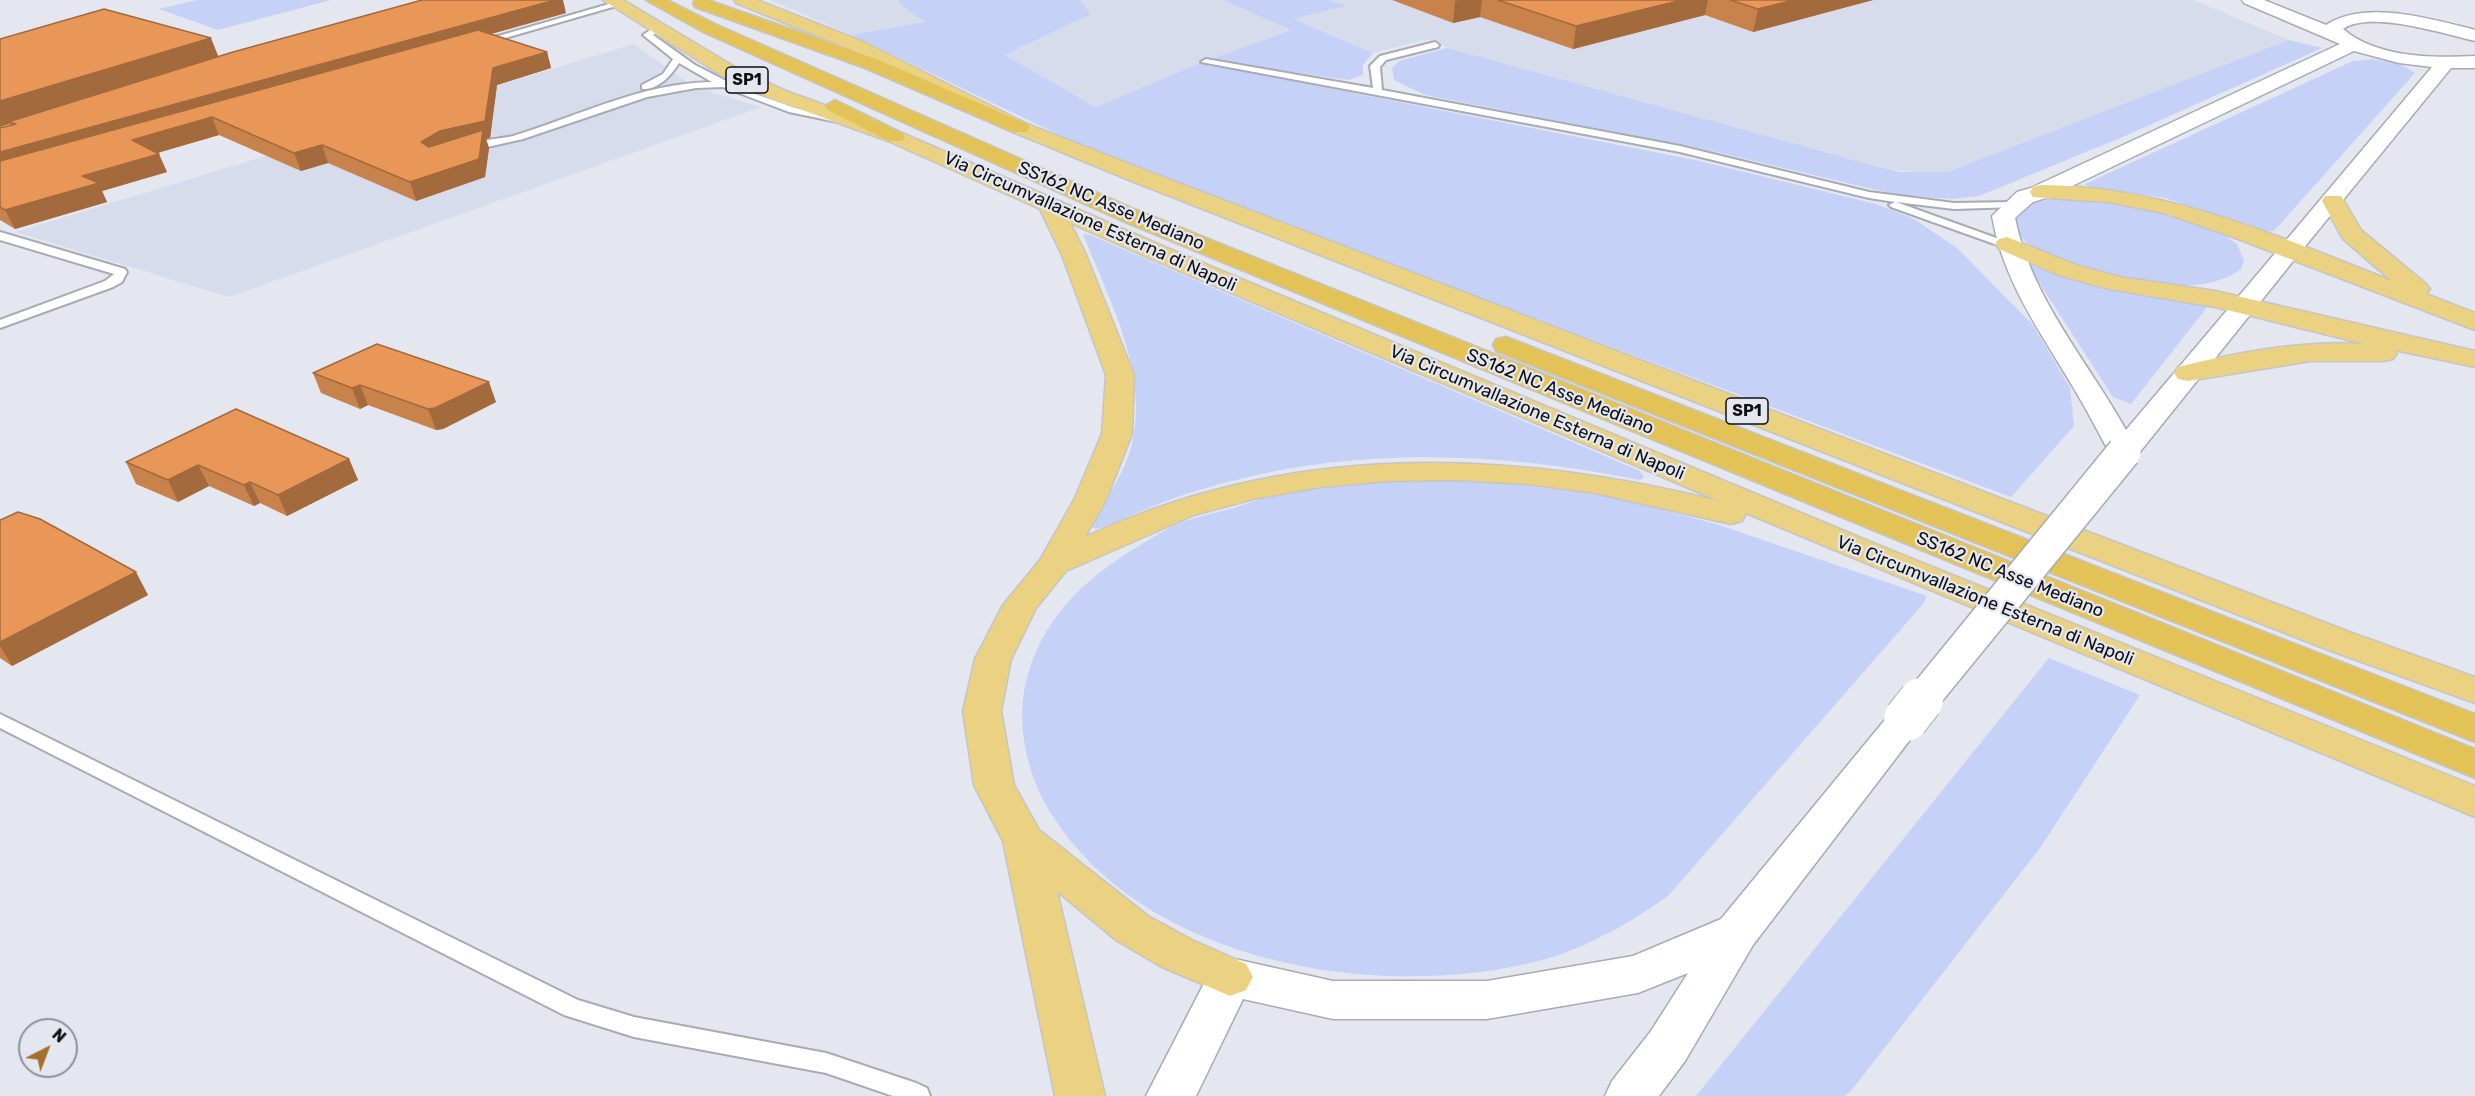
<!DOCTYPE html>
<html>
<head>
<meta charset="utf-8">
<style>
	body { margin:0 }
	#map { position:relative; width:2475px; height:1096px; overflow:hidden; background:#e4e7f0; font-family:Rubik,sans-serif }
	canvas { display:block }
	.north { position:absolute; left:18px; top:1018px; width:60px; height:60px; box-sizing:border-box; background:#e4e7f0; border:2px solid #8e9197; border-radius:50%; rotate:42deg; font-size:16px; font-weight:700; line-height:24px; text-align:center; color:#0e0f12 }
	.north::after { content:''; display:block; margin:auto; width:21px; height:27px; background:#a57129; clip-path:polygon(50% 0,100% 100%,50% 72%,0 100%) }
</style>
</head>
<body>
<div id="map">
<canvas width="2475" height="1096"></canvas>
<div class="north">N</div>
</div>
<script>
const g = document.querySelector('canvas').getContext('2d');
g.lineJoin = 'round';
function fill(path, color) {
  g.fillStyle = color;
  g.fill(path, 'evenodd');
}
function stroke(path, color, width, dash) {
  g.strokeStyle = color;
  g.lineWidth = width;
  g.lineCap = dash ? 'butt' : 'round';
  g.setLineDash(dash || []);
  g.stroke(path);
}
function label(font, color, halo, rows, align = 'center') {
  g.font = font + ' Rubik,sans-serif';
  g.lineWidth = 4.5;
  g.setLineDash([]);
  g.textBaseline = 'middle';
  g.strokeStyle = halo;
  g.fillStyle = color;
  for (const [text, x, y, turn = 0] of rows) {
    g.save();
    g.translate(x, y);
    g.rotate((+turn || 0) * Math.PI / 180);
    g.textAlign = isNaN(turn) ? turn : align;
    if (halo) g.strokeText(text, 0, 0);
    g.fillText(text, 0, 0);
    g.restore();
  }
}
const built = new Path2D(`
	M770,0H898L902,6L926,22L873,31L878,42L852,35Z
	M1080,0H1223L1292,30L1200,63L1097,107L1005,55L1091,14Z
	M1330,0H2193L2289,40L1947,172L1925,174L1879,167L1461,53L1427,39L1373,53L1292,19L1345,6Z
	M634,44L694,87L761,107L229,297L16,232Z`);
const green = new Path2D(`
	M197,0H331L218,30L159,9Z
	M898,0H1080L1091,14L1005,55L1096,107L1200,63L1695,160L1876,204L1914,219L1957,248L2033,325L2070,388L2074,426L2011,497L1215,198L1059,135L852,35L925,22L902,6Z
	M1223,0H1330L1346,6L1293,19L1373,53L1363,65V75L1348,80L1209,60L1291,30Z
	M2289,40L2322,48L2125,136L1979,196L1953,199L1898,195L1712,151L1425,95L1394,80L1392,68L1399,61L1447,48L1879,167L1901,172H1947Z
	M2372,59L2400,64L2415,73L2274,231L2262,232L2165,198L2089,187L2085,184L2353,61Z
	M2055,198L2135,202L2213,227L2237,244L2244,261L2241,269C2197,303 2105,277 2058,258C2044,253 2028,247 2019,234C2015,230 2015,223 2014,217L2028,205Z
	M1083,234L1090,235L1640,471L1644,477L1640,480C1504,453 1364,446 1228,482C1200,489 1172,498 1146,509C1129,515 1113,525 1095,529L1089,524C1106,500 1125,473 1132,444C1149,371 1109,300 1083,234Z
	M2027,264L2092,285L2208,306L2131,404L2113,397Z
	M1467,478L1614,497L1716,524L1927,596L1923,604L1668,896C1628,924 1588,947 1542,960C1381,1003 1141,964 1049,810C1025,770 1015,719 1028,674C1045,614 1089,576 1140,545C1152,539 1163,530 1175,525C1193,517 1215,513 1234,508C1251,502 1268,496 1286,492C1345,481 1407,479 1467,478Z
	M2049,658L2140,695L2040,848L1851,1091L1845,1096H1696Z`);
const service = new Path2D(`
	M616,2L623,4L481,45L474,43Z
	M659,24L663,27L653,35L695,65L744,90L795,108L852,121L847,124L789,112L723,87L696,88L647,97L523,139L465,152L460,149C472,139 497,140 513,136C579,116 641,83 712,82L679,63C671,76 658,90 642,89V85L663,74L673,59L643,35Z
	M1435,42L1439,45L1438,47L1386,60L1380,67L1382,90L1680,146L1869,192L1954,203L2013,202L2017,203V207L1954,209L1896,202L2013,244L2003,247L1891,207L1889,205L1895,202L1869,198L1680,152L1201,62L1206,59L1373,88L1370,66L1380,56Z
	M0,232L125,269L127,272L122,282L113,287L0,328V320L105,281L114,274L0,240Z
	M0,714L578,1000L634,1017L826,1053L916,1083L927,1088L930,1096H893L826,1073L634,1037L564,1015L0,728Z`);
const minor = new Path2D(`
	M2242,0H2264L2326,25C2365,0 2426,18 2468,28L2475,30V41C2444,34 2370,10 2343,29C2376,58 2434,58 2475,56V68H2451L2298,255L2290,257L2282,255L2278,250L2432,67L2399,63L2354,51L2049,197H2033L2030,192L2033,187L2340,44L2244,3Z`);
const secondary = new Path2D(`
	M2041,185L2049,187L2052,192L2049,197L2033,202L2015,218C2031,298 2087,360 2126,430L2282,245L2290,243L2298,245L2302,250L2135,458L2124,461L2113,458L2109,452C2097,430 2086,408 2073,387C2040,331 2003,281 1992,216L2017,192Z
	M1906,706L1919,710L1925,719L1919,728L1753,945L1685,1061L1659,1096H1605L1612,1081L1651,1031L1688,973L1638,993L1487,1019H1333L1243,999L1196,1096H1146L1214,964L1230,958L1333,981H1487L1633,956L1721,919L1893,710Z`);
const primary = new Path2D(`
	M603,0H623L735,67L786,91L902,133L1167,248L1873,543L2475,786V817L1746,513L1742,521L1731,524L1595,493L1526,484L1457,480L1389,481L1320,487L1253,499L1194,515L1066,571L1036,608L1011,659L1001,711L1014,785L1039,830L1148,916L1192,940L1246,964L1253,977L1246,990L1230,996L1160,966L1116,940L1057,891L1105,1096H1055L1003,841L974,785L963,711L975,659L1003,605L1040,560L1074,500L1102,434L1106,375L1062,255L1040,209L888,141L772,99L721,75ZM1070,223L1149,258L1719,501C1505,448 1289,442 1085,537L1106,500L1132,434L1134,375L1086,255Z
	M734,0H757L864,42L1027,124L1150,172L2352,633L2475,677V703L2326,649L1134,182L1013,132L852,50L736,3Z
	M2041,185C2165,186 2278,236 2392,281L2343,239L2322,201L2325,196H2341L2361,230L2426,284L2430,289L2426,294L2475,313V330L2225,234L2164,213L2108,202L2033,197L2030,192L2033,187Z
	M2007,237L2076,265L2120,277L2215,291L2475,351V367L2395,350L2397,353L2393,359L2383,361H2310L2188,381L2178,379L2174,373L2178,367C2238,352 2304,340 2365,344L2215,307L2109,289L2058,275L1999,249L1995,244L1999,239Z`);
const trunk = new Path2D(`
	M646,0H667L715,24L1134,209L2475,749V778L1118,219L703,32Z
	M695,0H708L879,60L1027,124L1030,128L1027,132H1013L865,68L695,7L693,3Z
	M835,100L902,133L905,137L902,141H888L828,110L825,106Z
	M1506,337L2475,714V742L1496,351L1493,345L1496,339Z`);
const secondaryBridgeFar1 = new Path2D(`
	M1920,702L2124,452`);
const secondaryBridge = new Path2D(`
	M1906,719L1921,700`);
const wall = new Path2D(`
	M1392,0H1873L1753,32L1705,15L1573,49L1480,17L1453,23Z
	M566,13L490,34L547,52L551,68L497,85L490,138L486,139L489,148L485,177L416,201L328,163L301,171L219,135L157,153L167,172L102,191L107,202L15,229L0,220V128L9,125V124L0,127V39L218,57Z
	M313,373L496,402L443,429L436,430L368,405L360,409L321,393Z
	M349,459L358,480L287,516L260,503L254,506L209,486L178,502L136,484L126,462Z
	M0,520L148,595L12,666L0,658Z`);
const shadedWall = new Path2D(`
	M555,0H563L566,13L0,172V152Z
	M1459,0H1482L1480,17L1453,23L1455,1Z
	M1682,0H1708L1705,15L1573,49L1576,26Z
	M1794,0H1873L1753,32L1758,9Z
	M211,38L219,58L8,122L9,124L0,127V101Z
	M547,52L551,68L497,85L490,138L486,139L489,148L485,177L416,201L410,182L427,159L421,142L493,68Z
	M212,117L219,135L140,158L132,140Z
	M322,145L328,163L301,171L294,153Z
	M159,154L167,172L102,191L107,202L15,229L5,210L82,176Z
	M489,382L496,402L443,429L436,430L428,409Z
	M360,385L368,405L360,409L352,388Z
	M349,459L358,480L287,516L278,495Z
	M198,465L209,486L178,502L168,480Z
	M250,482L260,503L254,506L244,485Z
	M136,572L148,595L12,666L0,646V642Z`);
const building = new Path2D(`
	M422,0H555L0,152V128L16,124L8,122L233,52Z
	M1498,0H1682L1576,26Z
	M1730,0H1794L1758,9Z
	M104,9L211,38L0,101V39Z
	M478,30L547,52L493,68L485,121L440,131L421,142L429,147L483,130L479,159L410,182L322,145L294,153L212,117L132,140L159,154L82,176L99,183L5,210L0,207V161Z
	M377,344L489,382L435,408L428,409L360,385L352,388L313,373Z
	M236,409L349,459L278,495L250,482L244,485L198,465L168,480L126,462Z
	M18,512L40,519L136,572L0,642V520Z`);
const shields = [
	[747,80,42],
	[1747,411,42]
];
const shieldNames = [
	["SP1",747,80],
	["SP1",1747,411]
];
const streetNames = [
	["SS162 NC Asse Mediano",1111,206,23],
	["Via Circumvallazione Esterna di Napoli",1090,222,24],
	["SS162 NC Asse Mediano",1560,392,22],
	["Via Circumvallazione Esterna di Napoli",1537,413,23],
	["SS162 NC Asse Mediano",2010,575,22],
	["Via Circumvallazione Esterna di Napoli",1985,601,22]
];
fill(built, '#d7dcec');
fill(green, '#c6d1f7');
stroke(service, '#a8abb3', 4);
stroke(minor, '#a8abb3', 3);
stroke(secondary, '#a8abb3', 3);
stroke(primary, '#c5c5c6', 3);
stroke(trunk, '#c5c5c6', 3);
fill(service, '#fff');
fill(minor, '#fff');
fill(secondary, '#fff');
fill(primary, '#ead282');
fill(trunk, '#e3c358');
stroke(secondaryBridgeFar1, '#a8abb3', 36, []);
stroke(secondaryBridge, '#a8abb3', 46, []);
stroke(secondaryBridgeFar1, '#fff', 33);
stroke(secondaryBridge, '#fff', 44);
fill(wall, '#c8824c');
fill(shadedWall, '#a36a3e');
fill(building, '#e99758');
stroke(building, '#a36a3e', 1.5);
for (const [x, y, w] of shields) {
  const box = new Path2D();
  box.roundRect(x - w / 2, y - 13, w, 26, 4.5);
  g.fillStyle = '#e4e7f0';
  g.fill(box);
  stroke(box, '#0e0f12', 1.5);
}
label('bold 16px', '#0e0f12', null, shieldNames);
label('18px', '#0e0f12', '#e4e7f0', streetNames);
</script>
</body>
</html>
